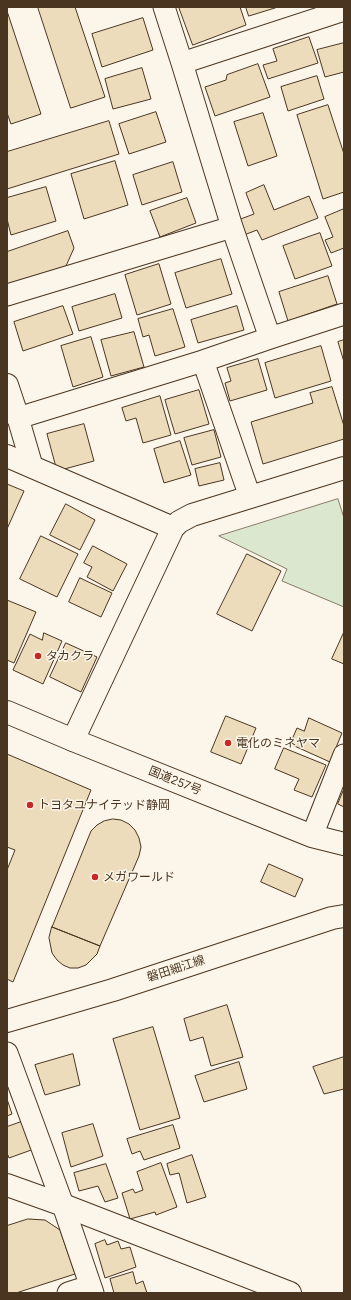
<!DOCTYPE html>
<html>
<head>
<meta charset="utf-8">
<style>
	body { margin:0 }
	#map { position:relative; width:351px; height:1300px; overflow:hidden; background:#fbf6e9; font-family:Figtree,sans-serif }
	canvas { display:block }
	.frame { position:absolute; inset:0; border:8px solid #4a3520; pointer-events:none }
</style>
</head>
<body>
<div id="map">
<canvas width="351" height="1300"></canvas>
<div class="frame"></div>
</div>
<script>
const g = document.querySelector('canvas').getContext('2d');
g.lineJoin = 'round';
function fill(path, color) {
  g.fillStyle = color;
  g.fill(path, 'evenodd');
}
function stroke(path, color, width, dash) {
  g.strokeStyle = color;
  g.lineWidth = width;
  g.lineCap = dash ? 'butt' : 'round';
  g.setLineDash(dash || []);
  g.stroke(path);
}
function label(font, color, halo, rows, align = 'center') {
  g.font = font + ' Figtree,"Noto Sans JP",sans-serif';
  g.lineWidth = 3;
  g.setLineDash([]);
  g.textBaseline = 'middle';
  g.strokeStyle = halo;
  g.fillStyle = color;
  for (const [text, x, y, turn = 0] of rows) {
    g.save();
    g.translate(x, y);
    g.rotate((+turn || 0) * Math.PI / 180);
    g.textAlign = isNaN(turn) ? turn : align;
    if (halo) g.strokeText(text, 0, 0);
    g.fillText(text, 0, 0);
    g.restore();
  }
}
const green = new Path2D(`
	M338,499L344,518V607L282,581L287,569L219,536Z`);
const building = new Path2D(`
	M38,7H75L105,97L71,108Z
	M179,7H240L246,25L193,45Z
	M246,7H278L249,16Z
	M7,11L41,114L11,124L7,113Z
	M143,18L153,50L102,67L92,34Z
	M309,37L318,63L268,79L263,65L277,61L273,49Z
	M344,43V72L325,77L317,50Z
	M258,64L270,97L215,116L205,87L226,80L227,75Z
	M142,68L151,99L113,109L105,79Z
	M317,76L324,99L288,111L281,87Z
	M328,105L344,154V192L323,199L297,115Z
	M156,112L166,142L129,154L119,124Z
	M263,113L277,156L248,166L234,122Z
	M109,121L119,154L7,189V152Z
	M115,161L128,205L84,219L71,174Z
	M173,162L182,192L142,205L133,175Z
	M264,185L274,210L309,196L318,218L262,240L257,230L244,235L238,220L254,214L246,193Z
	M46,187L56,221L11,235L7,219V198Z
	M187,198L196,223L160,237L150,211Z
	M344,209V248L331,253L325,240L333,237L325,217Z
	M68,231L74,248L66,266L7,286V252Z
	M320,233L332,266L295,279L283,246Z
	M221,259L232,294L186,308L175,273Z
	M159,264L171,304L137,315L125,275Z
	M328,276L337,304L288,321L279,292Z
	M115,294L122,318L79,331L72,307Z
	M63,306L73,334L23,351L14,322Z
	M237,306L244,330L198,343L191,320Z
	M173,309L185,347L155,356L149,335L143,337L138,319Z
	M134,332L144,367L111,376L101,340Z
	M91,337L103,377L73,387L61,346Z
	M344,340V362L338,342Z
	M321,346L331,381L275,398L265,363Z
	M258,359L267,390L230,401L225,383L231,381L227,368Z
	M332,387L344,426V439L263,464L251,422L313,403L310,393Z
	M199,390L209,424L175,434L165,400Z
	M160,396L171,435L143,443L136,418L126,421L122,408Z
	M84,424L94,461L57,471L47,434Z
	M214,430L221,457L192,465L184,438Z
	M180,441L191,475L164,483L154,449Z
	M220,463L224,480L199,486L195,469Z
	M7,484L24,491L7,529Z
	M66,504L95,520L80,550L50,535Z
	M41,536L78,554L57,597L20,579Z
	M93,546L127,564L113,591L87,577L92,567L84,563Z
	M247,554L281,571L252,631L217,614Z
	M80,578L112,593L101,617L69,602Z
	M7,600L36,612L14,663L7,660Z
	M344,632V664L332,659Z
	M44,633L62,641L43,684L13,670L30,634L42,640Z
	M66,643L97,657L81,692L50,677Z
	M226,716L256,728L241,764L211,752Z
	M309,718L342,733L330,762L290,744L297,728L304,731Z
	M284,748L326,765L312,797L294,790L299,779L275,769Z
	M7,754L91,790L13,982L7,979V870L15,850L7,847Z
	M344,789V807L338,804Z
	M113,819L121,820L129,824L135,830L139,838L141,847L139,856L100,946L52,927L91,831L97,825L104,821Z
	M269,864L303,879L295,897L261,882Z
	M52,927L100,946L97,954L86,965L78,968H70L63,965L57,960L52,953L49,938Z
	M227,1005L243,1057L211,1066L203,1037L190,1041L184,1019Z
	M153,1027L180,1118L140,1130L113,1039Z
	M73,1054L80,1085L45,1095L35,1065Z
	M344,1057V1089L324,1094L313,1067Z
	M239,1062L247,1089L204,1102L195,1076Z
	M7,1099L12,1114L7,1116Z
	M24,1121L34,1149L9,1158L7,1153V1127Z
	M93,1124L103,1156L71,1167L62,1133Z
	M173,1125L180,1148L144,1160L140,1151L132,1154L127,1139Z
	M192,1155L206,1197L187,1203L179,1173L170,1175L167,1164Z
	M161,1163L177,1207L156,1215L155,1212L130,1219L122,1193L133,1189L135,1193L143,1190L137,1172Z
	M106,1164L118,1198L105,1202L98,1186L79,1191L74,1173Z
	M28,1219L45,1220L60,1230L75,1274L16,1293H7V1226Z
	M105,1240L107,1245L118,1241L121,1249L130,1247L136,1267L105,1278L95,1244Z
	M133,1272L136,1284L143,1281L147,1293H114L110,1279Z`);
const street = new Path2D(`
	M164,7L182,63L232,227L270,338
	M182,63L344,10
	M7,295L232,227
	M203,361L250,497
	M32,466L18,418L203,361L270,338L344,314
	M312,836L344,755
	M7,1053L63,1205L93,1293
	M68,1293L90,1286`);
const secondary = new Path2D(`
	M7,385L18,418
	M7,456L173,528L179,522L192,515L344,468
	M73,740L173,528
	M7,1021L113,990L332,918L344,916
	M7,1185L63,1205L290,1293`);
const highway = new Path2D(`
	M7,712L73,740L312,836L344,844`);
const markers = [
	[38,656,4,"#c62828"],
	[228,743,4,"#c62828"],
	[30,805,4,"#c62828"],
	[95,877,4,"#c62828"]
];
const poiNames = [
	["タカクラ",46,656],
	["電化のミネヤマ",236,743],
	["トヨタユナイテッド静岡",38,805],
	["メガワールド",103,877]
];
const streetNames = [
	["国道257号",175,781,22],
	["磐田細江線",176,969,-18]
];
fill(green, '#dce7d0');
stroke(green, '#887966', 1);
fill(building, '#ecdcbc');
stroke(building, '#4a3520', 1);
stroke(street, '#4a3520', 23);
stroke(secondary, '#4a3520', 24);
stroke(highway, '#4a3520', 24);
stroke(street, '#fbf6e9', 21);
stroke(secondary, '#fbf6e9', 22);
stroke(highway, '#fbf6e9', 22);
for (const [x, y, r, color] of markers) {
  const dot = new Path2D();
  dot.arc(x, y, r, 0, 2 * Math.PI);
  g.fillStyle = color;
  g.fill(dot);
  stroke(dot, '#fbf6e9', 1.5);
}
label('12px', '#4a3520', '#fbf6e9', poiNames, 'left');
label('12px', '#4a3520', '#fbf6e9', streetNames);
</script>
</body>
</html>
